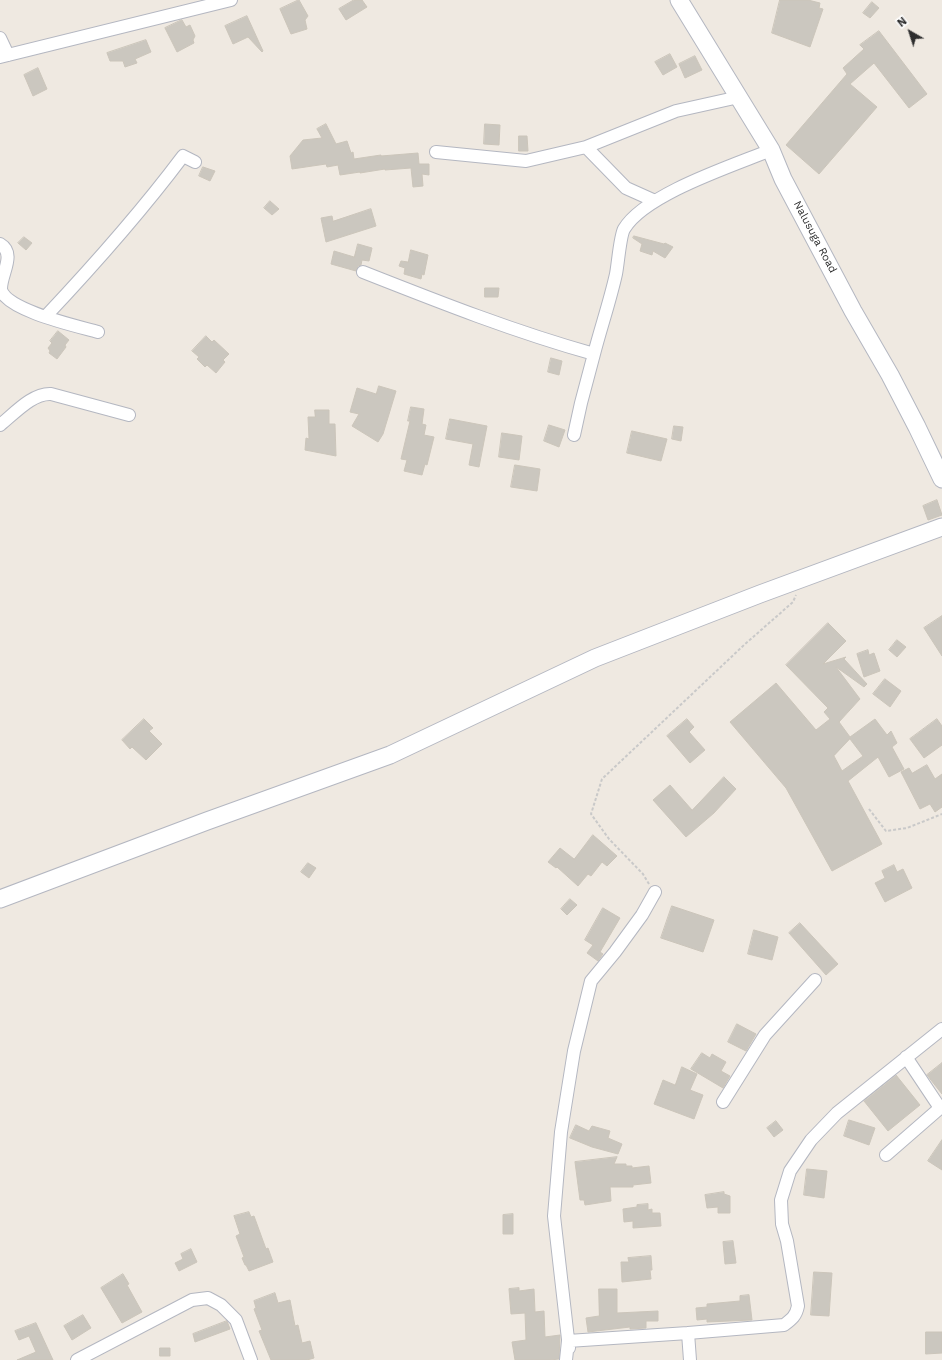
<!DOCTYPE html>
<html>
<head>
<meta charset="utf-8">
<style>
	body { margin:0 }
	#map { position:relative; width:942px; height:1360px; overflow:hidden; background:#efe9e1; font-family:"Work Sans",sans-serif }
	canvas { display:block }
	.north { position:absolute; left:890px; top:12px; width:40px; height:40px; -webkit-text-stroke:3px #fff; paint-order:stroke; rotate:321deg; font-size:11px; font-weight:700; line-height:16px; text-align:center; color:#2e2e2e }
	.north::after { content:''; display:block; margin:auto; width:14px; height:18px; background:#2e2e2e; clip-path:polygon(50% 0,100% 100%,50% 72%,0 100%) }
</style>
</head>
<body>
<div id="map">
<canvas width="942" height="1360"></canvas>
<div class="north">N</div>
</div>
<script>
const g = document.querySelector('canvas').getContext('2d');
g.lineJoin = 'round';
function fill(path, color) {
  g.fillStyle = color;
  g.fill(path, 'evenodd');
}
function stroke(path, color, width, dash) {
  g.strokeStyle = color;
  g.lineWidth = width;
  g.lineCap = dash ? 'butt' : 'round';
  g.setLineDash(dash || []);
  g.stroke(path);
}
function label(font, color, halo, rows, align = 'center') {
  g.font = font + ' "Work Sans",sans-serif';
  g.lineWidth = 3;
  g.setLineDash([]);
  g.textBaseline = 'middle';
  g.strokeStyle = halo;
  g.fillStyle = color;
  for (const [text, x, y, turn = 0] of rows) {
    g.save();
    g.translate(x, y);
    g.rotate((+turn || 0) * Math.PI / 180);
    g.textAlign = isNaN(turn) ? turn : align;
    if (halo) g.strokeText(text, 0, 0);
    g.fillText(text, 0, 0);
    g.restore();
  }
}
const building = new Path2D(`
	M299,0L308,16L305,20L307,29L291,34L280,9Z
	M354,0H362L367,7L346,20L339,9Z
	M780,0H808L820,3L819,8L823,9L810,47L772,33Z
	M872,2L879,8L870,18L863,13Z
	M247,16L263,51L262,52L248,37L233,44L225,26Z
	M182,20L186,27L190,25L195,36L193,40L194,43L177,52L165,28Z
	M879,31L927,94L909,108L874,63L850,84L877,107L819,174L786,145L847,74L843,68L864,49L860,45Z
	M146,40L151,52L135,59L137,63L125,67L123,61H110L107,53Z
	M670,54L677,67L663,75L655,62Z
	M695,56L702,70L685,78L679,64Z
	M38,68L47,89L33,96L24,75Z
	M326,124L336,144L347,141L351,153L353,152L354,159L381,155V156L418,153L419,164H429V175L422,174L423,186L413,187L411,168L385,170V169L360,173V172L340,175L338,165L327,167L326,164L292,169L290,156L303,140L322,138L317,129Z
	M485,124L500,125L499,145L484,144Z
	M519,136H527L528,151H519Z
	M203,167L215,171L210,181L199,176Z
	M270,201L279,209L272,215L264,208Z
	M371,209L376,226L326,242L321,218L332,216L333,221Z
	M634,236L664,244L665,243L673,247L665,258L653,251L652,255L640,251L642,244L633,238Z
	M24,237L32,243L26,250L18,243Z
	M358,244L372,248L369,261L362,260L361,265L358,266L356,271L331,264L334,251L354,257Z
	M411,250L428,255L424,275L422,274L421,279L404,274L405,268L399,266L401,261L408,262Z
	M485,288H499L498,297H485Z
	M58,331L69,340L65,345L66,347L57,359L49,353L50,351L48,348L52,343L50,341Z
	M206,336L212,342L214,340L229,354L223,360L225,362L216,373L207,365L205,367L197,359L199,357L192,351Z
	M551,358L562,361L559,375L548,372Z
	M379,386L396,391L383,434L378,442L352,426L359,414L350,412L357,388L376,394Z
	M411,407L424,409L422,424L426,425L424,435L434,437L427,465L425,464L422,475L404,471L407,460L401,459L410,421H408Z
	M315,410H329V424H335L336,456L305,450L306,438L309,439L308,417H315Z
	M450,419L487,426L479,467L469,465L473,444L446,439Z
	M549,425L565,430L559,447L544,441Z
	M674,426L683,427L681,441L672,439Z
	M632,431L667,439L661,461L627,453Z
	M502,433L522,436L519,460L499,457Z
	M515,465L540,469L537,491L511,487Z
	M937,500L942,515L928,520L923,506Z
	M942,616V656L924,628Z
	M828,623L846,641L823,664L846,657L844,659L867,684L864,687L836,667L860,699L839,722L850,737L875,719L887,735L891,731L897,743L892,747L904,769L889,777L878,757L848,781L882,844L832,871L786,788L730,722L776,683L816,730L830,719L824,712L828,708L786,665ZM850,739L863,756L842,771L834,756Z
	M897,640L906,647L897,657L889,650Z
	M868,650L869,655L874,653L880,671L864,677L857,654Z
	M885,679L901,691L890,707L873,694Z
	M144,719L153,728L149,731L162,744L146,760L132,747L130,749L122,740Z
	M687,719L694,727L689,732L705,750L690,763L667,736Z
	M937,719L942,726V745L924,758L910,739Z
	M927,765L935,779L942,774V807L935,812L930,804L920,809L901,772L909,768L912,773Z
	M724,777L736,789L714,813L686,837L653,800L670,785L692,810Z
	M593,835L617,856L607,866L602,862L591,876L588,874L578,886L557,867L556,868L548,862L560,848L574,859Z
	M308,863L316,868L309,878L301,872Z
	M894,865L897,872L903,869L912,888L885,902L875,883L885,878L882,871Z
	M570,899L577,905L567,915L561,909Z
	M672,906L714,920L703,952L661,938Z
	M603,908L620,918L600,952L603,954L598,961L587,953L593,945L585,940Z
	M800,923L838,964L826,975L789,933Z
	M754,930L778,937L772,960L748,954Z
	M737,1024L756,1034L746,1051L728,1042Z
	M702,1053L710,1058L712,1054L726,1062L721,1071L730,1076L723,1088L691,1069Z
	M942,1063V1094L927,1075Z
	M682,1067L697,1074L690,1090L703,1095L694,1119L654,1104L663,1080L675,1085Z
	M896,1075L920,1105L888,1131L864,1101Z
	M849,1120L875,1128L869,1145L844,1136Z
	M776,1121L783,1130L774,1137L767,1128Z
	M576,1125L589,1131L592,1126L610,1131L608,1138L622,1144L618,1154L592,1147L570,1138Z
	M942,1140V1170L928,1161Z
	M617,1157L614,1164H626V1166H632V1168L649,1166L651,1183L633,1185V1187H610L611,1201L585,1205L584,1200H580L575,1162Z
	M807,1169L827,1171L824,1198L804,1195Z
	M724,1192V1194L730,1196V1213H718V1207L707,1208L705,1195Z
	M648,1204V1210L652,1209V1213H660L661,1226L633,1228V1221L624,1222L623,1209L637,1207V1205Z
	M249,1212L251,1217L254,1216L266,1249L268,1248L273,1262L249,1271L246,1265H245L242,1258L244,1257L236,1236L240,1234L234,1216Z
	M513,1214V1234H503V1215Z
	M733,1241L736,1263L725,1264L723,1242Z
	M191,1249L197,1262L179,1271L175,1263L183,1259L181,1254Z
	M651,1256L652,1270H650L651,1279L622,1282L621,1262H629L628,1258Z
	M814,1272L832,1273L829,1316L811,1315Z
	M123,1274L129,1284L127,1285L142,1312L122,1323L101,1288Z
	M519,1288V1291L534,1289L535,1312L544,1311L545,1337L560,1335L559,1359L550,1360H515L512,1342L526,1340L525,1313L511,1314L509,1289Z
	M599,1289H617V1313L658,1311V1321H646V1328L630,1329V1327L588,1332L586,1318L599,1316Z
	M275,1293L278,1303L290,1300L295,1326L298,1325L302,1343L310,1341L314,1358L307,1360H271L259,1331L262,1330L254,1309L256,1308L254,1301Z
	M749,1295L752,1320L707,1322V1319L697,1320L696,1308L707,1307V1304L740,1301V1296Z
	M83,1315L91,1328L72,1340L64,1326Z
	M227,1321L230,1329L195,1342L193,1334Z
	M36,1323L53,1360H17L36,1352L29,1336L19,1340L15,1331Z
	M926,1332H942V1353L926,1354Z
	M160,1348H170V1356H160Z`);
const path = new Path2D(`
	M869,809L886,831L907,828L942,814
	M649,884L643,874L609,839L591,814L602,779L744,645L793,602L796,595`);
const street = new Path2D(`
	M0,38L8,55
	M0,57L231,0
	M586,147L676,111L739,97
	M436,152L526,161L586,147L626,188L655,201
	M0,244C17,254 0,275 1,290C8,311 77,326 98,332
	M363,272C439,302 515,332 594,354C601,327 610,301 616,274C618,264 620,236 624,229C645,194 732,166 771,150
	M46,316C94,265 141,212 183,156L195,162
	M0,425C14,414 32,393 51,394L129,415
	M574,435L581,403L594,354
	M723,1102L765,1035L815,980
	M886,1155L940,1108L906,1057
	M688,1333L690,1360
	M569,1348L554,1216L561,1132L574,1051L591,981L615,952L642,915L655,892
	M77,1360L192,1300L208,1298L221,1305L236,1320L251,1360
	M566,1360L568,1341L688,1333L784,1325C792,1319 796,1316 798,1306L787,1241L782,1224L781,1200L790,1171L811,1140L837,1113L942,1029`);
const secondary = new Path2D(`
	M679,0L771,150L783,179L853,311L890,375L917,427L942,479
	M0,899L207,821L390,755L595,658L760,594L942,527`);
const streetNames = [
	["Nalusuga Road",815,237,62]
];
fill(building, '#cbc7bf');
stroke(building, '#cbc5ba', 1);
stroke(street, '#b4b7c1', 14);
stroke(secondary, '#b4b7c1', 19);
stroke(path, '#c9c9c9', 2, [3, 2]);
stroke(street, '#fff', 12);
stroke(secondary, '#fff', 17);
label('11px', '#2e2e2e', '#fff', streetNames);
</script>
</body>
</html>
